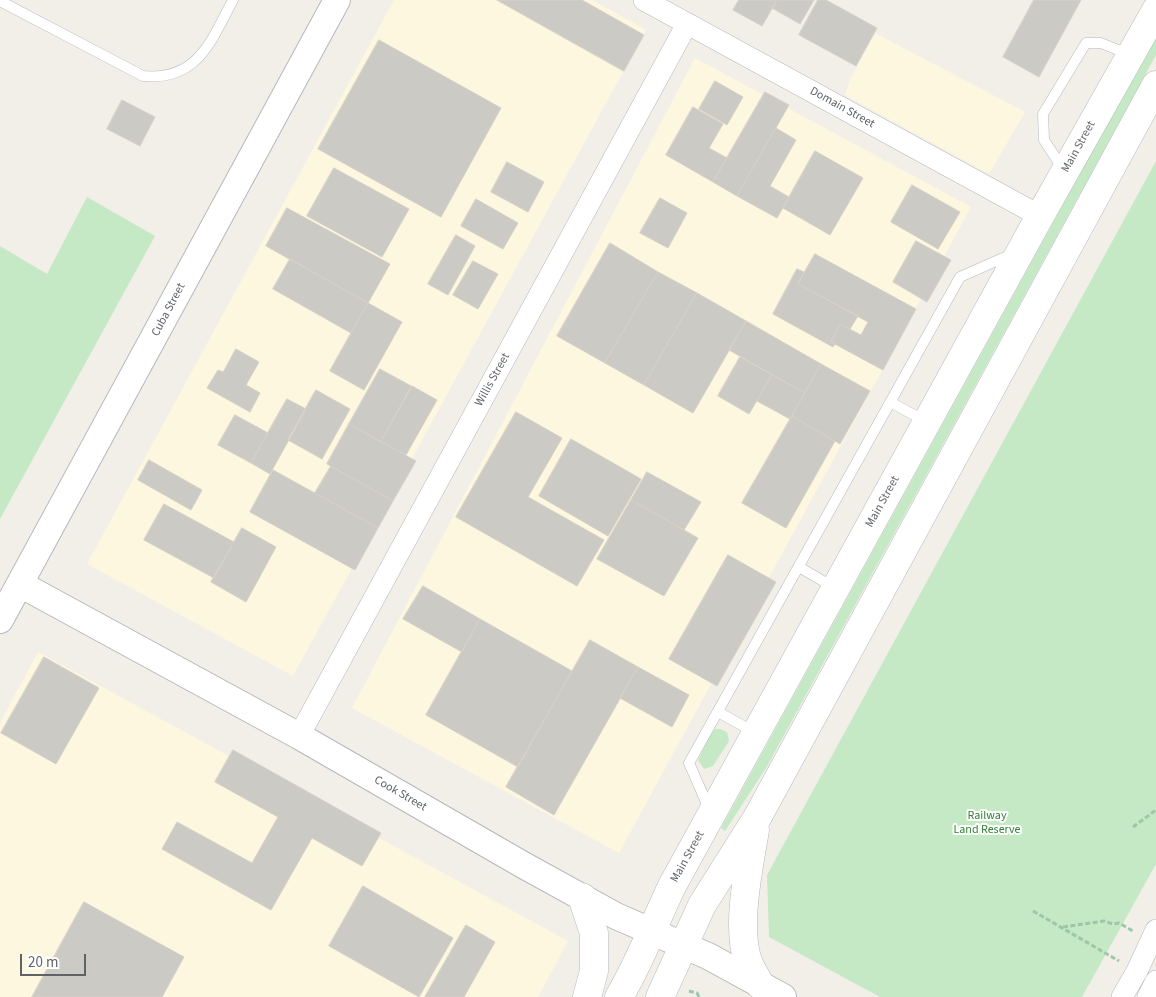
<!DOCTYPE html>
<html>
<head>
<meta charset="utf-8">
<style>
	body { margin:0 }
	#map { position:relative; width:1156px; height:997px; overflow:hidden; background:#f1efe8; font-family:"Source Sans 3",sans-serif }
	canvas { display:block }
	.scale { position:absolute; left:20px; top:954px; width:66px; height:22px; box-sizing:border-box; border:2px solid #5f6368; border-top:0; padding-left:6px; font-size:15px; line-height:18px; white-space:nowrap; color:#5f6368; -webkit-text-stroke:4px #fff; paint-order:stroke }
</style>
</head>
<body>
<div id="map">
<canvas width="1156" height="997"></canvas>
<div class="scale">20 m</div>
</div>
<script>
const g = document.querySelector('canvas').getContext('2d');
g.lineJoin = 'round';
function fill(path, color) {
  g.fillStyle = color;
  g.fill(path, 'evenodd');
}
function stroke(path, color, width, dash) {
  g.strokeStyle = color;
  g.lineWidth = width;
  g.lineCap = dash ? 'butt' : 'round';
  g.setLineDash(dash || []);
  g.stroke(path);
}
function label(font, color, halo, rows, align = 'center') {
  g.font = font + ' "Source Sans 3",sans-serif';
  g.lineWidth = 4;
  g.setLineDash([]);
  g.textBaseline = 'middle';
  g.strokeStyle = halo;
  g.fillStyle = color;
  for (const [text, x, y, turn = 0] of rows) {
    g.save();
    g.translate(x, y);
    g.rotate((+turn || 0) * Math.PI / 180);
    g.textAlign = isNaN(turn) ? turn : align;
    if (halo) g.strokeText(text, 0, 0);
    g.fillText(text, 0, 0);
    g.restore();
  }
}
const commercial = new Path2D(`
	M394,0H592L646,30L293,676L87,564Z
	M875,33L1025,112L989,174L845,95L850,80Z
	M695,58L971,207L619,853L352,708Z
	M38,652L568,941L538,997H0V723Z`);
const green = new Path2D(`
	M1156,35V55L766,768L725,831L721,828Z
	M1156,161V864L1082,997H880L769,937L767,875Z
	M87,197L155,236L0,519V246L47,274Z
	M715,729H720L727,732L729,741L713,766L704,769L698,760L710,735Z`);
const building = new Path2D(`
	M497,0H582L644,35L624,71Z
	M739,0H777L762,26L733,10Z
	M777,0H814L800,24L772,8Z
	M818,0H826L877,28L856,66L799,35Z
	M1034,0H1081L1039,77L1003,57Z
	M379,40L501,108L441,217L318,149Z
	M715,81L743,97L727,125L699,109Z
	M765,92L789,105L737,196L713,182Z
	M122,100L155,117L140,146L107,129Z
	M693,107L723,124L709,148L727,158L713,182L666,155Z
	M776,128L796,140L770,186L789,197L777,218L737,196Z
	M815,151L863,178L830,235L783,208Z
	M507,162L544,182L528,212L491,192Z
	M334,168L409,209L382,257L307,216Z
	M912,185L960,212L938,249L891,222Z
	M660,198L687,213L668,248L640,233Z
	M476,199L518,223L503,249L461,226Z
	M287,208L390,264L368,303L266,246Z
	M456,235L475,246L448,295L428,284Z
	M916,241L951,260L927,302L893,282Z
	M610,243L658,272L605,363L557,336Z
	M815,254L916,309L883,370L831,342L840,324L861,335L868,322L798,284Z
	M290,259L368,303L351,333L273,289Z
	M473,261L498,274L478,309L453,295Z
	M797,269L804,272L798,284L858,316L850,329L840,324L831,342L835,344L833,347L773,314Z
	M658,272L697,293L644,385L605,363Z
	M697,293L746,321L693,413L644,385Z
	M368,303L402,322L364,390L330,371Z
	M746,321L821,364L805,393L729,350Z
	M236,349L259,362L246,385L260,393L250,412L207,388L218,370L223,372Z
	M740,357L772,375L749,414L718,396Z
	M821,364L870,391L840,444L792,416Z
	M380,369L411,386L381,442L349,424Z
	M772,375L805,393L790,419L757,401Z
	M412,386L437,400L406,455L381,442Z
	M316,390L350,409L322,459L288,440Z
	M287,399L306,409L270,474L251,463Z
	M516,412L562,438L528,497L604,540L577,586L456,517Z
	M235,415L268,433L251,463L218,445Z
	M792,416L835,441L786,528L742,503Z
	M349,424L416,461L393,501L327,464Z
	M571,439L641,479L608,536L539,496Z
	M149,460L202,490L191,510L138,480Z
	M331,466L393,501L378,528L315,493Z
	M273,470L378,528L355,570L250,512Z
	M647,472L701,502L684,530L631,500Z
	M631,500L698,538L664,596L597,559Z
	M164,504L234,542L214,578L144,540Z
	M242,528L276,547L246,602L211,582Z
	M728,555L776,582L717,686L669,659Z
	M423,586L480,619L462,652L403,619Z
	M480,619L572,671L518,767L426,715Z
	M590,640L638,667L554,815L506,787Z
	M44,657L99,688L56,764L1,733Z
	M638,667L689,695L672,727L620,698Z
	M233,750L381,833L362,866L312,838L271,910L162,849L177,822L252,863L278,817L215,782Z
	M363,886L453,938L419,997L329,946Z
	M84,902L184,957L162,997H32Z
	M466,925L495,942L464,997H425Z`);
const path = new Path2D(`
	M1133,827L1156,810
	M1033,911L1119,961
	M1063,927L1104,921L1113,924L1119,923L1133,931
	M689,991L697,993L699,997`);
const service = new Path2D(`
	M0,1L143,76C198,81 211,41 233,0
	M1063,169L1044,140L1043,114L1086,43H1101L1130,55
	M890,402L927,422
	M799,567L835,588
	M718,712L756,733
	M710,811L689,763L960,277L1012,254`);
const minor = new Path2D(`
	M644,0L1040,216
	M299,736L687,24
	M1122,997L1137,971L1156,930
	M1148,997L1156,981`);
const tertiary = new Path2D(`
	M20,584L299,736L525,866L616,916L708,956L783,997
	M0,620L337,0`);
const secondary = new Path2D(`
	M755,830C749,867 735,929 749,964C752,971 757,978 760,985
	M582,897L594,933V971L587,997
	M619,997C640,962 654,924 672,886L1040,216L1156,10
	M660,997L702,905L757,818L1156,85`);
const streetNames = [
	["Domain Street",842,108,29],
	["Main Street",1079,147,-61],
	["Cuba Street",169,310,-62],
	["Willis Street",493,380,-61],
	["Main Street",883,502,-61],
	["Cook Street",400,794,30],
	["Main Street",688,857,-61]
];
const parkNames = [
	["Railway",987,816],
	["Land Reserve",987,830]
];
fill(commercial, '#fef7e0');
fill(green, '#c5e8c5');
fill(building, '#cccac5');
stroke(building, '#d6d1c6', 1);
stroke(service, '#b5b8bc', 11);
stroke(minor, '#b5b8bc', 22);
stroke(tertiary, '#b5b8bc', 28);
stroke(secondary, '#b6babf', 29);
stroke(path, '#9cc7a9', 3, [5, 2.5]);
stroke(service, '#fff', 10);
stroke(minor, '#fff', 21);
stroke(tertiary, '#fff', 26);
stroke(secondary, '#fff', 28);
label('12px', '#5f6368', '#fff', streetNames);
label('12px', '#348238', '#fff', parkNames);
</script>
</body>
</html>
